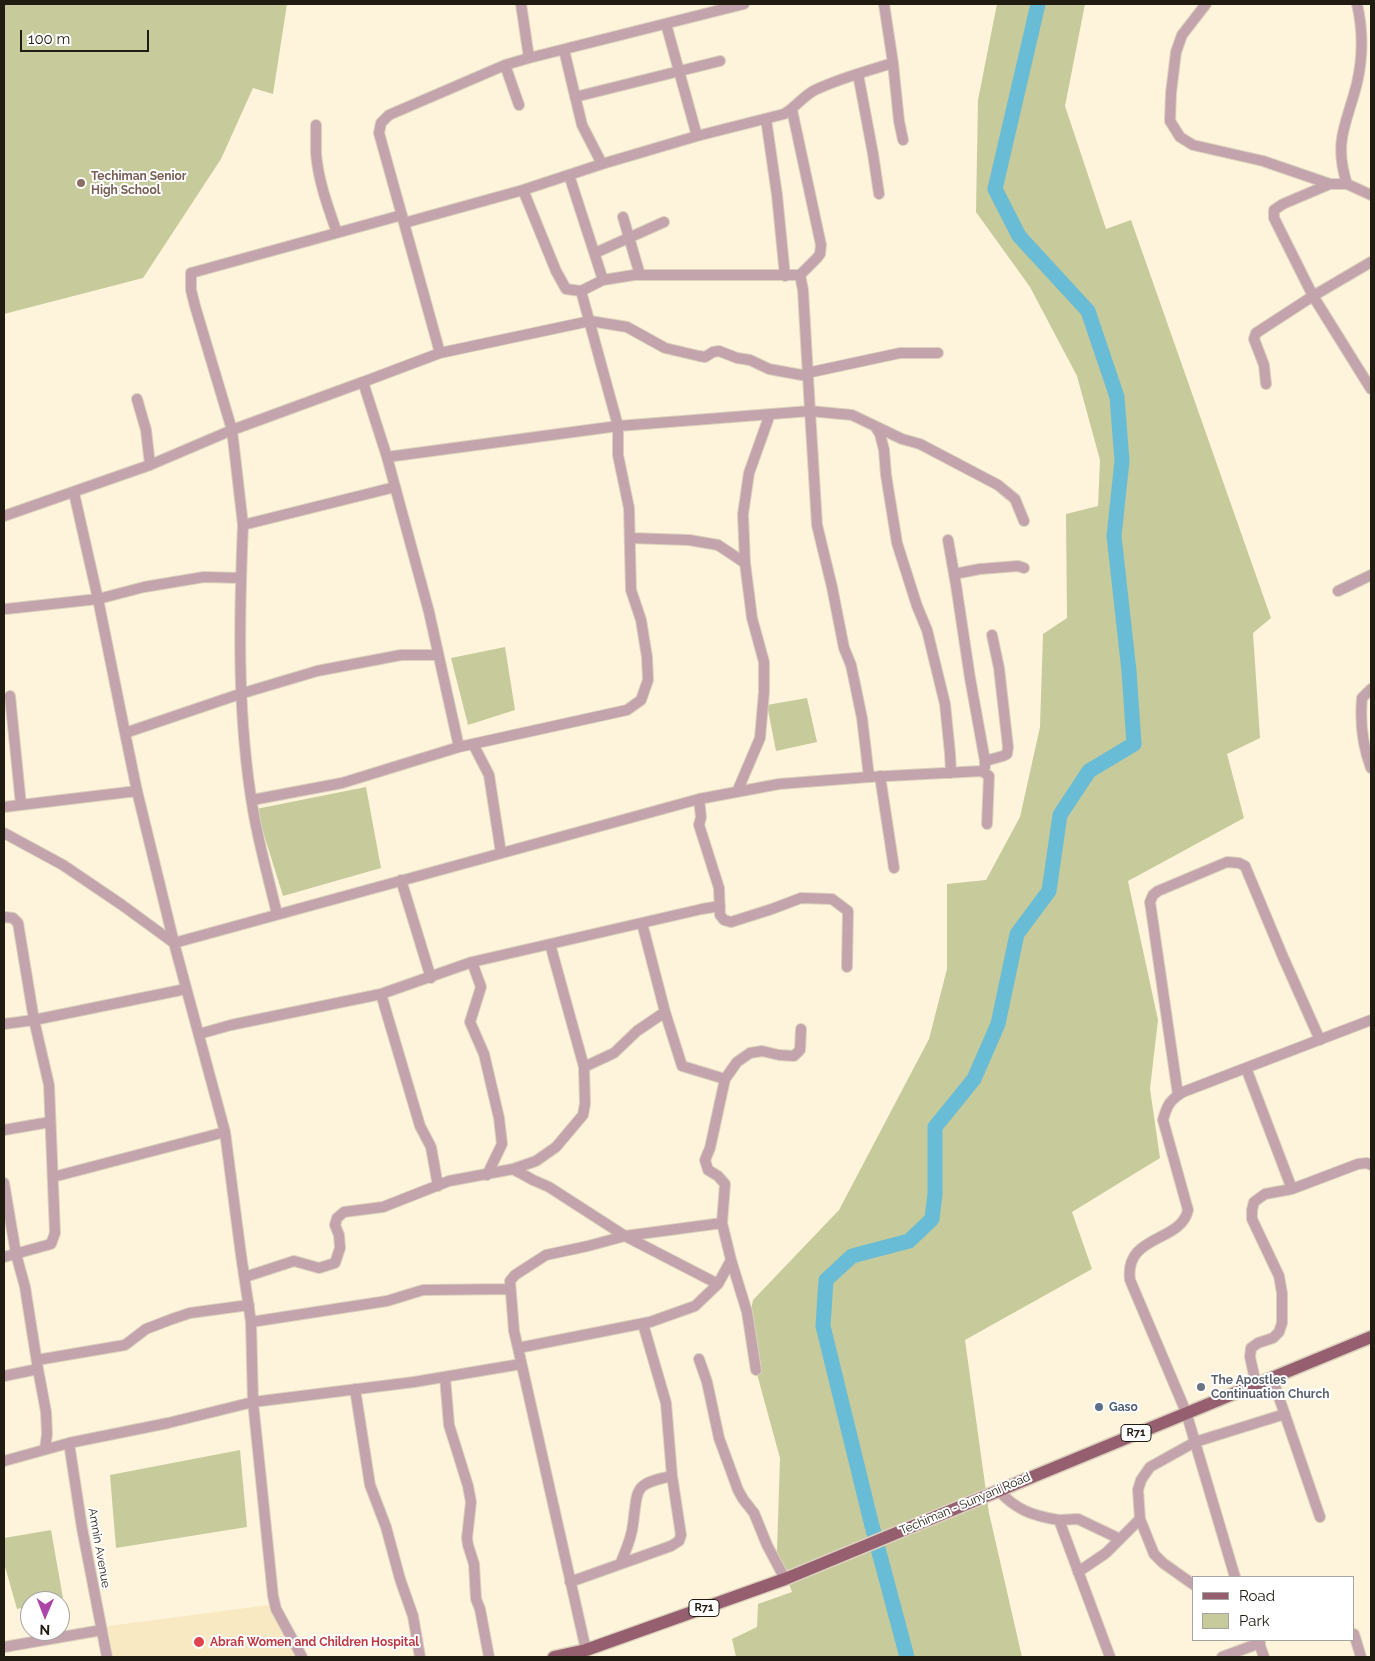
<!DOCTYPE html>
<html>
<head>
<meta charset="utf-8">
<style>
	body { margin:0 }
	#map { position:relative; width:1375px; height:1661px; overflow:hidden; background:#fef4dc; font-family:Raleway,sans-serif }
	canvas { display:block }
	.frame { position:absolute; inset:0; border:5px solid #211c11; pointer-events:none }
	.legend { position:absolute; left:1192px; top:1576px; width:162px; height:65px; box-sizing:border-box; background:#fff; border:1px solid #a6a4a0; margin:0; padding:6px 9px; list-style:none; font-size:15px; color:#211c11 }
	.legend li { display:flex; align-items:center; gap:10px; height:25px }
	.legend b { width:25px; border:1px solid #a6a4a0 }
	.north { position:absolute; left:20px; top:1591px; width:50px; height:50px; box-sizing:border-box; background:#fff; border:1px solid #a6a4a0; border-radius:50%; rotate:181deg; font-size:14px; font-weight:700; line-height:20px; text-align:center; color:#211c11 }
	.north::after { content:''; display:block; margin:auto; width:18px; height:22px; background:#ac45a8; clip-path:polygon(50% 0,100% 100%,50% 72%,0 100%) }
	.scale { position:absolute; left:20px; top:30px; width:129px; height:22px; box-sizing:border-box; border:2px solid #211c11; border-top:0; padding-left:6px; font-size:15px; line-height:18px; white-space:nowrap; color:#211c11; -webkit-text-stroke:4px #fff; paint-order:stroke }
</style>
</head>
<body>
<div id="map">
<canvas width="1375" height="1661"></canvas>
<div class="frame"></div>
<ul class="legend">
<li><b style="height:6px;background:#965f6f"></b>Road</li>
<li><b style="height:14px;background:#c7ca9a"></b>Park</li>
</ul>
<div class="north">N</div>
<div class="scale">100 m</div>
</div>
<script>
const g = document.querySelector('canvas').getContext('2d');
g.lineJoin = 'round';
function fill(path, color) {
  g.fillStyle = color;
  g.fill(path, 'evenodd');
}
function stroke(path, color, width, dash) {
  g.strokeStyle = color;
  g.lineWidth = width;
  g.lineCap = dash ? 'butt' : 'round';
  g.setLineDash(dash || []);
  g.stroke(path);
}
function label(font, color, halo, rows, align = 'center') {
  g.font = font + ' Raleway,sans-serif';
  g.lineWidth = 4;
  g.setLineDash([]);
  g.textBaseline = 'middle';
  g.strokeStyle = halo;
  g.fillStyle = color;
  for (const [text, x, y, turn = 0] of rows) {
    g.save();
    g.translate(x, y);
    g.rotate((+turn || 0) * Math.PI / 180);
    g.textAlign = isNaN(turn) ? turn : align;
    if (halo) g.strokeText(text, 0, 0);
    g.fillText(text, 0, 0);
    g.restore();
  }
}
const built = new Path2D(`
	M269,1605L296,1657H113L108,1626Z`);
const green = new Path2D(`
	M4,4H287L273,94L253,88L221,159L143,278L4,314Z
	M997,4H1085L1065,106L1106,229L1131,220L1271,618L1253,633L1260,738L1227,754L1244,818L1128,881L1158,1020L1150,1089L1160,1158L1072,1212L1092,1269L965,1340L989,1513L1022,1657H736L732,1639L757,1627L758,1604L792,1592L777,1551L780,1458L746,1334L753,1300L839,1210L929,1039L947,969V884L986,880L1020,817L1040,727L1043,634L1067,618L1066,514L1098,506L1100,460L1077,376L1030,287L976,212L978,100Z
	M505,647L515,710L468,725L451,658Z
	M807,698L817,742L776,751L767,705Z
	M366,787L381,868L283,896L256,809Z
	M240,1450L247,1527L116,1548L110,1475Z
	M51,1530L63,1598L51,1601H30V1606L17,1609L4,1563V1538Z`);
const river = new Path2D(`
	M907,1657L871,1522L823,1326L826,1280L852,1256L909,1241L932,1219L935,1194V1127L974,1079L998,1024L1017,934L1049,891L1060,815L1089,771L1134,744L1129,671L1114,536L1122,461L1117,397L1088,311L1019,236L995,189L1038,4`);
const minor = new Path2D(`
	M521,4L529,58
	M884,4L893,63L899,121L903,140
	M1206,4L1182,35L1176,52L1171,93L1170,121L1180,137L1193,145L1263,161L1330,184H1347
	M1357,4C1363,30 1363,57 1357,83C1347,124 1333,140 1347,184L1371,195
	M666,24L697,136
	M564,50L582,125L602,164
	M505,65L519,105
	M858,74L873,154L879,194
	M575,97L720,61
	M766,119L777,195L785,276
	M316,125C316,134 316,143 316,153C318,180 328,207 337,233
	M569,175L603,280
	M1330,184L1283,204L1274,210V218L1313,296L1371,389
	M523,190L556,271L566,289L581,291L603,280L634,275H800L817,258L820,254L821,245L792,110
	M623,217L640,275
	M404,223L379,133L381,123L389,115L505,65L529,58L744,4
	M595,253L664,222
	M440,353L404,223L523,190L602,164L697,136L784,114C795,108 803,96 815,90C840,78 867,71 893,63
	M807,373L900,353H938
	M363,382L440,353L590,321L627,327L665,348L699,356L705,357L713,352L719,351L737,358L750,360L769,369L807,376
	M1266,384L1264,365L1254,339L1256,333L1313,296L1371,262
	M137,399L146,430L150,465
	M875,426L880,434L884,450L886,475L897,543L917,606L927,630L945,704L950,753L951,773
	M387,457L618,426L810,411L803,290L800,275
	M74,493L98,599L125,733
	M4,516L150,465L232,430L363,382L387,457L429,612L459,747
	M243,525L232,430L195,306L191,290V273L402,215
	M630,538L689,540L718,545L745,563
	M948,540L956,585L970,678L985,761V767L982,771
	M954,574L980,569L1018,566L1024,568
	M1338,591L1371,575
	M6,609L98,599L144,587L204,577L241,578
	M1371,689L1362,698C1360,721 1363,747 1371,768
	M10,696L21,805
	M473,744L489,775L501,853
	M985,761L1003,756L1007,754L1008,747L999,668L992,635
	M880,776L894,868
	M869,777L862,718L851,665L844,648L832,587L817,525L810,411L852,415L902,439L920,444L998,485L1015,499L1024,521
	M737,792L760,738L764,692V662L752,618L745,563L743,514L749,473L770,414
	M699,799L701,817L699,825L719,888L720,915L724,920L731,922L772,909L801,898L832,899L848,911L847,967
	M252,800L342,783L459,747L627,710L641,700L648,680L647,657L641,620L631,590L629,508L618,455V426L581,291
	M4,807L137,791
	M4,833L63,865L122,905L174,943
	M401,880L431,978
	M277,914C269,880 259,845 253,810C237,716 239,620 243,525L395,487
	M4,917L13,918L18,923L34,1020L49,1085L55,1233L51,1244L4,1257
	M174,943L137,791L125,733L240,694L317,671L401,655H438
	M472,962L481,987L470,1022L484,1054L499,1118L502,1144L487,1175
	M381,994L420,1126L431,1147L438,1186
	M665,1012L682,1066L725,1079
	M4,1024L34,1020L186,989
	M199,1034L231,1025L381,994L472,962L702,909L720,906
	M584,1067L614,1053L637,1031L665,1012L642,923
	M1246,1068L1292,1189
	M1178,1095L1150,902L1153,895L1158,891L1227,862L1239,863L1245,866L1283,957L1320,1040
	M4,1130L50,1122
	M513,1169L533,1180L549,1187L625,1236L718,1284
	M53,1177L225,1132
	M4,1183L16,1254L25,1287L38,1369L46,1412L47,1434L45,1449
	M731,1260L747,1312L756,1370
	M245,1277L294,1261L319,1268L335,1263L340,1248L339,1235L335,1225L337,1218L344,1212L383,1207L449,1181L513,1169L536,1161L556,1147L583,1115L585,1104L584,1067L550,944
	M251,1322L387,1301L423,1290L510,1289
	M518,1348L650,1322L695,1306L718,1284L731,1260L722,1223L725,1184L718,1176L708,1170L705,1160L710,1148L725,1079L737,1062L750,1053L762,1051L779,1055L794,1056L800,1050L801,1029
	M699,1359L707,1382L719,1438L738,1490L743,1499L754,1513L767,1545L785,1579
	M37,1360L125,1345L146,1329L172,1319L190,1313L249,1305
	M4,1376L38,1369
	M445,1377L449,1425L468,1486L471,1502L467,1538L468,1545L474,1564L476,1599L480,1609L489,1657
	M1272,1377L1320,1517
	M1256,1384L1250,1357L1251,1348L1258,1343L1273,1338L1279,1332L1282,1323V1293L1279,1276L1252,1219V1210L1254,1202L1265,1194L1292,1189L1358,1164L1367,1163L1371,1165
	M355,1389L370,1485L386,1527L400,1579L413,1616L420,1657
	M69,1443L82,1528L107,1657
	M4,1461L69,1443L168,1423L253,1402L414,1382L521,1364
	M998,1490C1016,1510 1033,1516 1059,1520L1110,1657
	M1059,1520L1078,1519L1120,1539
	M621,1562C626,1550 632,1537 633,1524C638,1488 633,1484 672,1476
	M1078,1572L1106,1553L1140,1519
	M1235,1577L1186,1412L1130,1280C1124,1234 1181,1243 1188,1210L1163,1120C1167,1105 1170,1100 1183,1092L1371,1020
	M570,1582L671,1546L679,1541L681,1535L672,1476L666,1403L643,1324
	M1194,1585L1163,1563L1154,1554L1140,1519L1138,1490L1141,1480L1150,1467L1195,1442L1285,1414
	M1354,1634L1361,1657
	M1258,1640L1264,1657
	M4,1647L102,1630
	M586,1650L518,1348L514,1331L510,1281L515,1275L546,1255L588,1246L625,1236L722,1223
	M302,1657L276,1609L273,1596L253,1402L251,1322L241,1255L225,1132L174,943L699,799L779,784L869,777L982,771L989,776L987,824
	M1222,1657L1260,1643`);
const major = new Path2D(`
	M554,1657L586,1650L785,1579L1371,1337`);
const markers = [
	[81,183,5,"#8d6e63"],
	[1201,1387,5,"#6b7280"],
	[1099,1407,5,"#5c6f8a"],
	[199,1642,6,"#e0444e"]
];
const shields = [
	[1136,1433,30],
	[704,1608,30]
];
const shieldNames = [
	["R71",1136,1433],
	["R71",704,1608]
];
const educationNames = [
	["Techiman Senior",91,176],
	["High School",91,190]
];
const worshipNames = [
	["The Apostles",1211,1380],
	["Continuation Church",1211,1394]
];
const serviceNames = [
	["Gaso",1109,1407]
];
const streetNames = [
	["Techiman - Sunyani Road",965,1504,-23],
	["Amnin Avenue",99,1548,80]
];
const healthNames = [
	["Abrafi Women and Children Hospital",210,1642]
];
fill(built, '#f9e9c3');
fill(green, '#c7ca9a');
stroke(river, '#69bcd5', 15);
stroke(minor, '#dbd1bc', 12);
stroke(major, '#dbd1bc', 15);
stroke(minor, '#c3a3ac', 10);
stroke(major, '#965f6f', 12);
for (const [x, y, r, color] of markers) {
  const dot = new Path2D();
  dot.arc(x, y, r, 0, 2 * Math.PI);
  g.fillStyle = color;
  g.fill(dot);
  stroke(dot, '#fff', 2);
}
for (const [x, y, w] of shields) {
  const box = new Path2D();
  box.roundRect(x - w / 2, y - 8.5, w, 17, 4);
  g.fillStyle = '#fff';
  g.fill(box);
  stroke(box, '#211c11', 1);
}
label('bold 11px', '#211c11', null, shieldNames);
label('bold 12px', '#785e54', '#fff', educationNames, 'left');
label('bold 12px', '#5b616d', '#fff', worshipNames, 'left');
label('bold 12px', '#4e5e75', '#fff', serviceNames, 'left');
label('12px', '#211c11', '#fff', streetNames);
label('bold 12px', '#be3a42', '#fff', healthNames, 'left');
</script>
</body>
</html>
